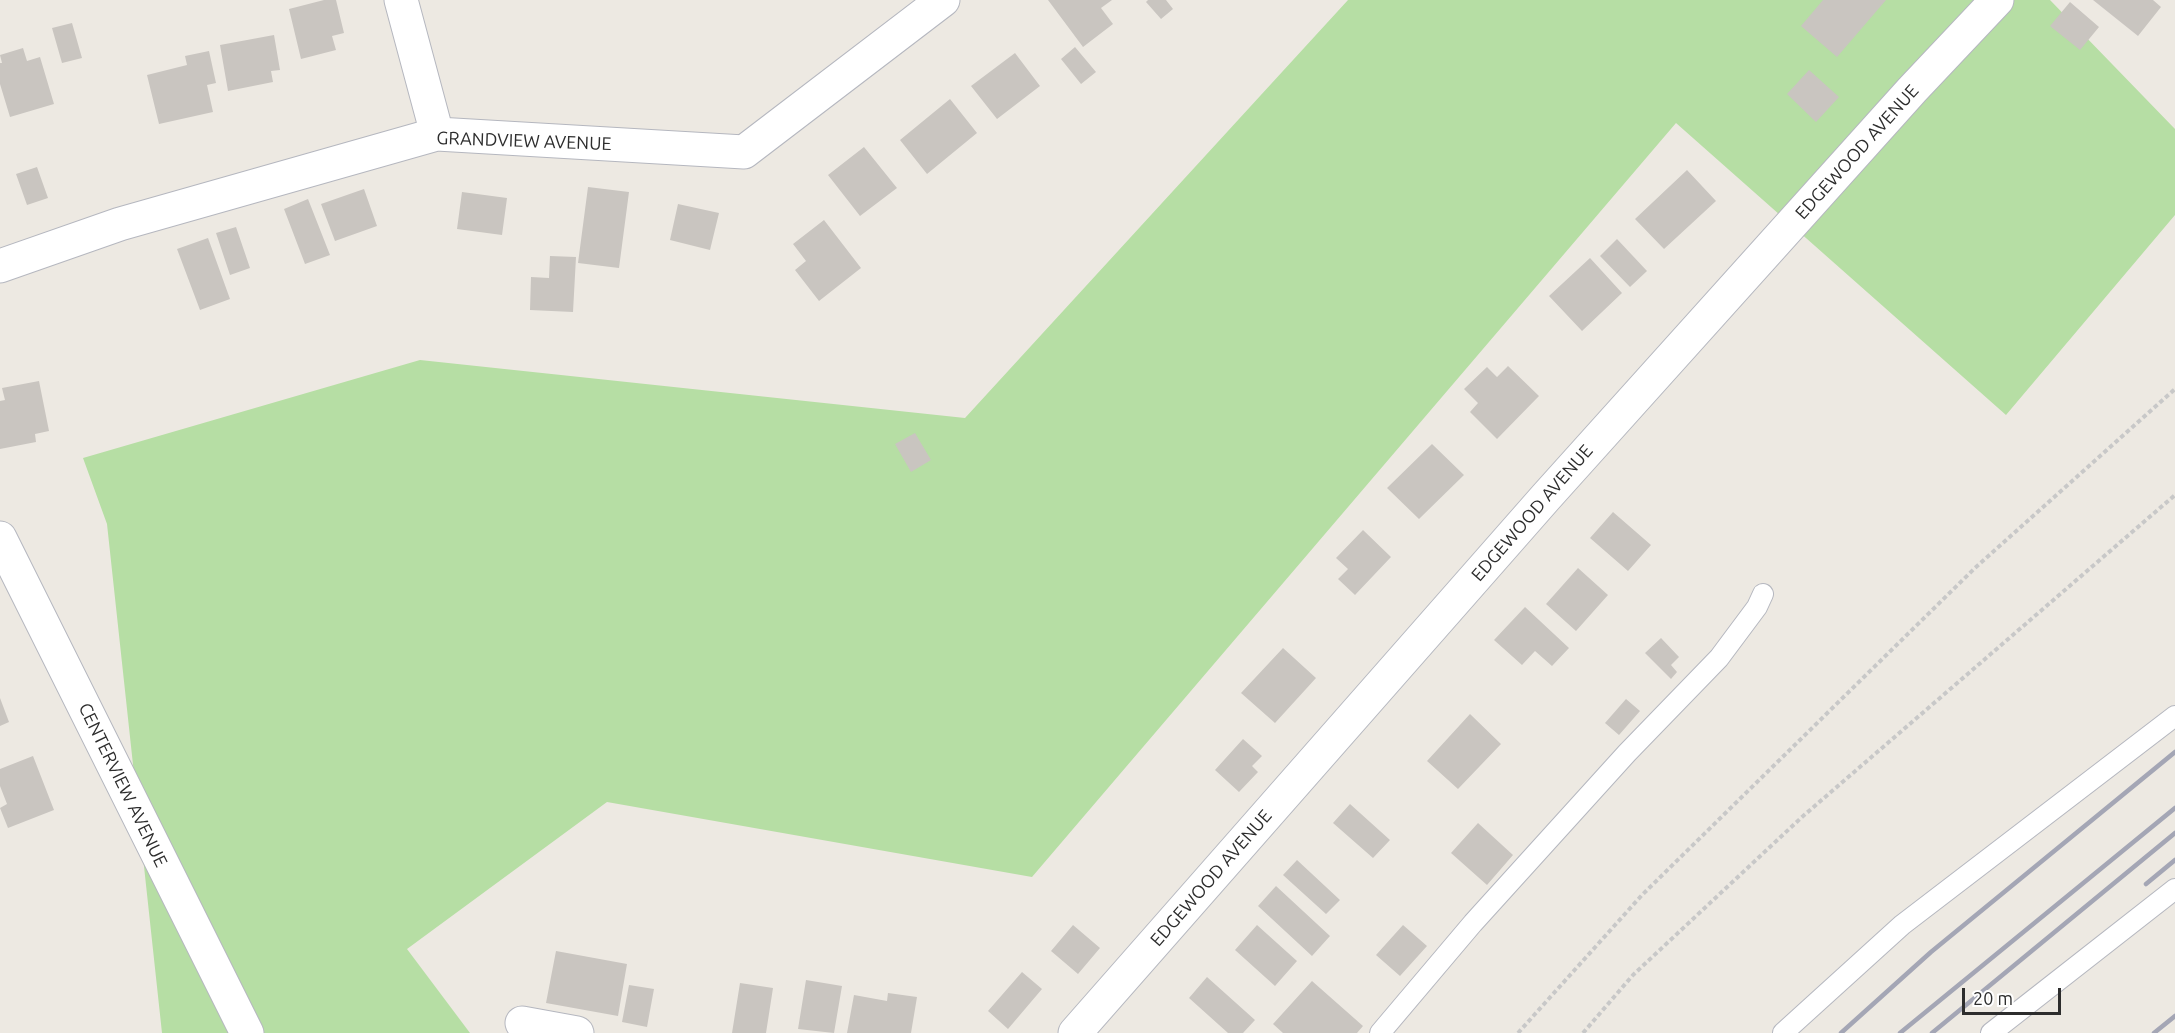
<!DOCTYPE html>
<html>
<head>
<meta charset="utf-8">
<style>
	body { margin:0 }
	#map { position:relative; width:2175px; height:1033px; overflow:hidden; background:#ede9e2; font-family:Ubuntu,sans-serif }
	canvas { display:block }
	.scale { position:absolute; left:1962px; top:988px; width:99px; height:27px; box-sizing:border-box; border:3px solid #2d2d2d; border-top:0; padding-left:8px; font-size:18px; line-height:21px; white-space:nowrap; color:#2d2d2d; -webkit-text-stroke:4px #fff; paint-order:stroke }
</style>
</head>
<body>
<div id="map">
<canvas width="2175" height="1033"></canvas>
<div class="scale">20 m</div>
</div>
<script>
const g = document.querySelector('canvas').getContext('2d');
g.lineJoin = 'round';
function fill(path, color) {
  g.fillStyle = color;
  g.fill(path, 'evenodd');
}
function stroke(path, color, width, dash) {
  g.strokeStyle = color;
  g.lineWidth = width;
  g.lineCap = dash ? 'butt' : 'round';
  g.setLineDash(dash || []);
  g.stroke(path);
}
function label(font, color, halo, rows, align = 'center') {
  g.font = font + ' Ubuntu,sans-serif';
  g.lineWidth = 4.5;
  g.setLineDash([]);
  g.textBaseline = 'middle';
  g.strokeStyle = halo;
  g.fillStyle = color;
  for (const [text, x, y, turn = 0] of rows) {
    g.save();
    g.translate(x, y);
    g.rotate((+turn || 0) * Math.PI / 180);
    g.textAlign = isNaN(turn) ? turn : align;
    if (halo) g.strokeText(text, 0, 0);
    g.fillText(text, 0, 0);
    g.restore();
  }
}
const green = new Path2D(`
	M1348,0H2050L2175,129V215L2006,415L1676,123L1032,877L607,802L407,949L470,1033H162L107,524L83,458L420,360L965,418Z`);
const building = new Path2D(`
	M324,0H336L344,33L332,36L336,50L301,59L289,9Z
	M1048,0H1112L1101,8L1113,24L1083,47Z
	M1148,0H1166L1173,9L1161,19L1146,2Z
	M1823,0H1886L1837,57L1801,26Z
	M2093,0H2153L2161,7L2138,36Z
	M2070,2L2099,27L2080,50L2050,26Z
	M72,23L82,58L62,63L52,28Z
	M274,35L280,70L271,71L273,82L228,91L220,45Z
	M1075,47L1096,72L1081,84L1061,59Z
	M23,48L27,61L40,57L54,104L10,117L0,84V63H2L0,55Z
	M209,51L216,83L207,85L213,112L159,124L147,75L187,65L185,56Z
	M1015,53L1040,86L997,119L971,86Z
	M1809,70L1839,97L1816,122L1787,94Z
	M950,99L977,133L927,174L900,140Z
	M864,147L897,188L860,216L828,175Z
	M37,167L48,198L27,205L16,174Z
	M1687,170L1716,201L1664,249L1635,219Z
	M588,187L629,192L619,268L578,263Z
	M364,189L377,226L335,241L321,204Z
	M462,192L507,198L502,235L457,229Z
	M308,199L330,255L305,264L284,209Z
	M678,204L719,213L710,250L670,240Z
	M824,220L861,268L819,301L795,270L806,261L793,244Z
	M236,227L250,268L230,275L216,233Z
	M208,238L230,299L200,310L177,249Z
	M1617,239L1647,271L1630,287L1600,256Z
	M550,256L576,257L573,312L530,310L531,277L549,278Z
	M1590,258L1622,293L1582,331L1549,296Z
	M1508,366L1539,396L1497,439L1470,412L1478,403L1464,389L1487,367L1497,377Z
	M39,381L49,431L35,434L36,442L0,449V401L5,400L2,388Z
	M915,433L931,460L911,472L895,444Z
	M1432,444L1464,475L1419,519L1387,488Z
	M1613,512L1651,545L1628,571L1590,538Z
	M1363,530L1391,557L1355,595L1338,579L1348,569L1336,558Z
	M1578,568L1608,595L1576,631L1546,604Z
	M1525,607L1569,648L1552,666L1535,651L1522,665L1494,640Z
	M1661,638L1679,657L1671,665L1677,672L1671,679L1645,653Z
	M1283,648L1316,678L1275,723L1241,693Z
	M0,698L9,722L0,726Z
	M1626,699L1640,711L1619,735L1605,723Z
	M1470,714L1501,744L1458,789L1427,761Z
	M1243,739L1262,756L1252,766L1258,772L1239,792L1215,770Z
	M33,756L54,810L8,828L0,808L7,804L0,786V769Z
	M1350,804L1390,840L1373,858L1333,823Z
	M1478,823L1513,855L1487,885L1451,853Z
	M1297,860L1340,900L1326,914L1283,875Z
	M1276,886L1330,936L1312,956L1258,906Z
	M1073,925L1100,948L1078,974L1051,951Z
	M1257,925L1297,961L1275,986L1235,950Z
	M1403,925L1427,946L1400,976L1376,955Z
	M556,951L627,964L618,1016L546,1003Z
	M1022,972L1042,989L1008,1029L988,1011Z
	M1207,977L1255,1020L1243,1033H1228L1189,998Z
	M806,980L842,986L834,1033L798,1029Z
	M1312,981L1363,1026L1357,1033H1283L1273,1024Z
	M740,983L773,988L766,1033H732Z
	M629,985L654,989L647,1027L622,1022Z
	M888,993L917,997L911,1033H847L854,995L887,1001Z`);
const path = new Path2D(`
	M1518,1033L1642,895L1975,568L2175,389
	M1583,1033L1633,975L1802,817L2175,495`);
const service = new Path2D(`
	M1380,1033L1473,923L1627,753L1719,658L1757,607L1763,594
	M1783,1033L1902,925L2175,716
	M1991,1033L2175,889`);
const minor = new Path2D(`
	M401,0L437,134
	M0,266L120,224L437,134L744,152L943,0
	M0,538L247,1033
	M522,1023L577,1033
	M1075,1033L1546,497L1912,90L1997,0`);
const rail = new Path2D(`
	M2146,884L2175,860
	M1841,1033L1931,952L2175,752
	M1900,1033L2175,808
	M1932,1033L2175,833
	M2154,1033L2175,1016`);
const streetNames = [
	["GRANDVIEW AVENUE",524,141,2],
	["EDGEWOOD AVENUE",1857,152,-48],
	["EDGEWOOD AVENUE",1532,513,-49],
	["CENTERVIEW AVENUE",123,785,64],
	["EDGEWOOD AVENUE",1211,878,-49]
];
fill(green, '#b6dea4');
fill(building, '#c9c5c0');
stroke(service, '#b5b7bf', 22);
stroke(minor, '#b5b7bf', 35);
stroke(path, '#c8c8c8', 4, [4.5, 3]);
stroke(service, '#fff', 20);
stroke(minor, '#fff', 33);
stroke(rail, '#a4a6b5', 4.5);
label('18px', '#2d2d2d', '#fff', streetNames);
</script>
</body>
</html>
